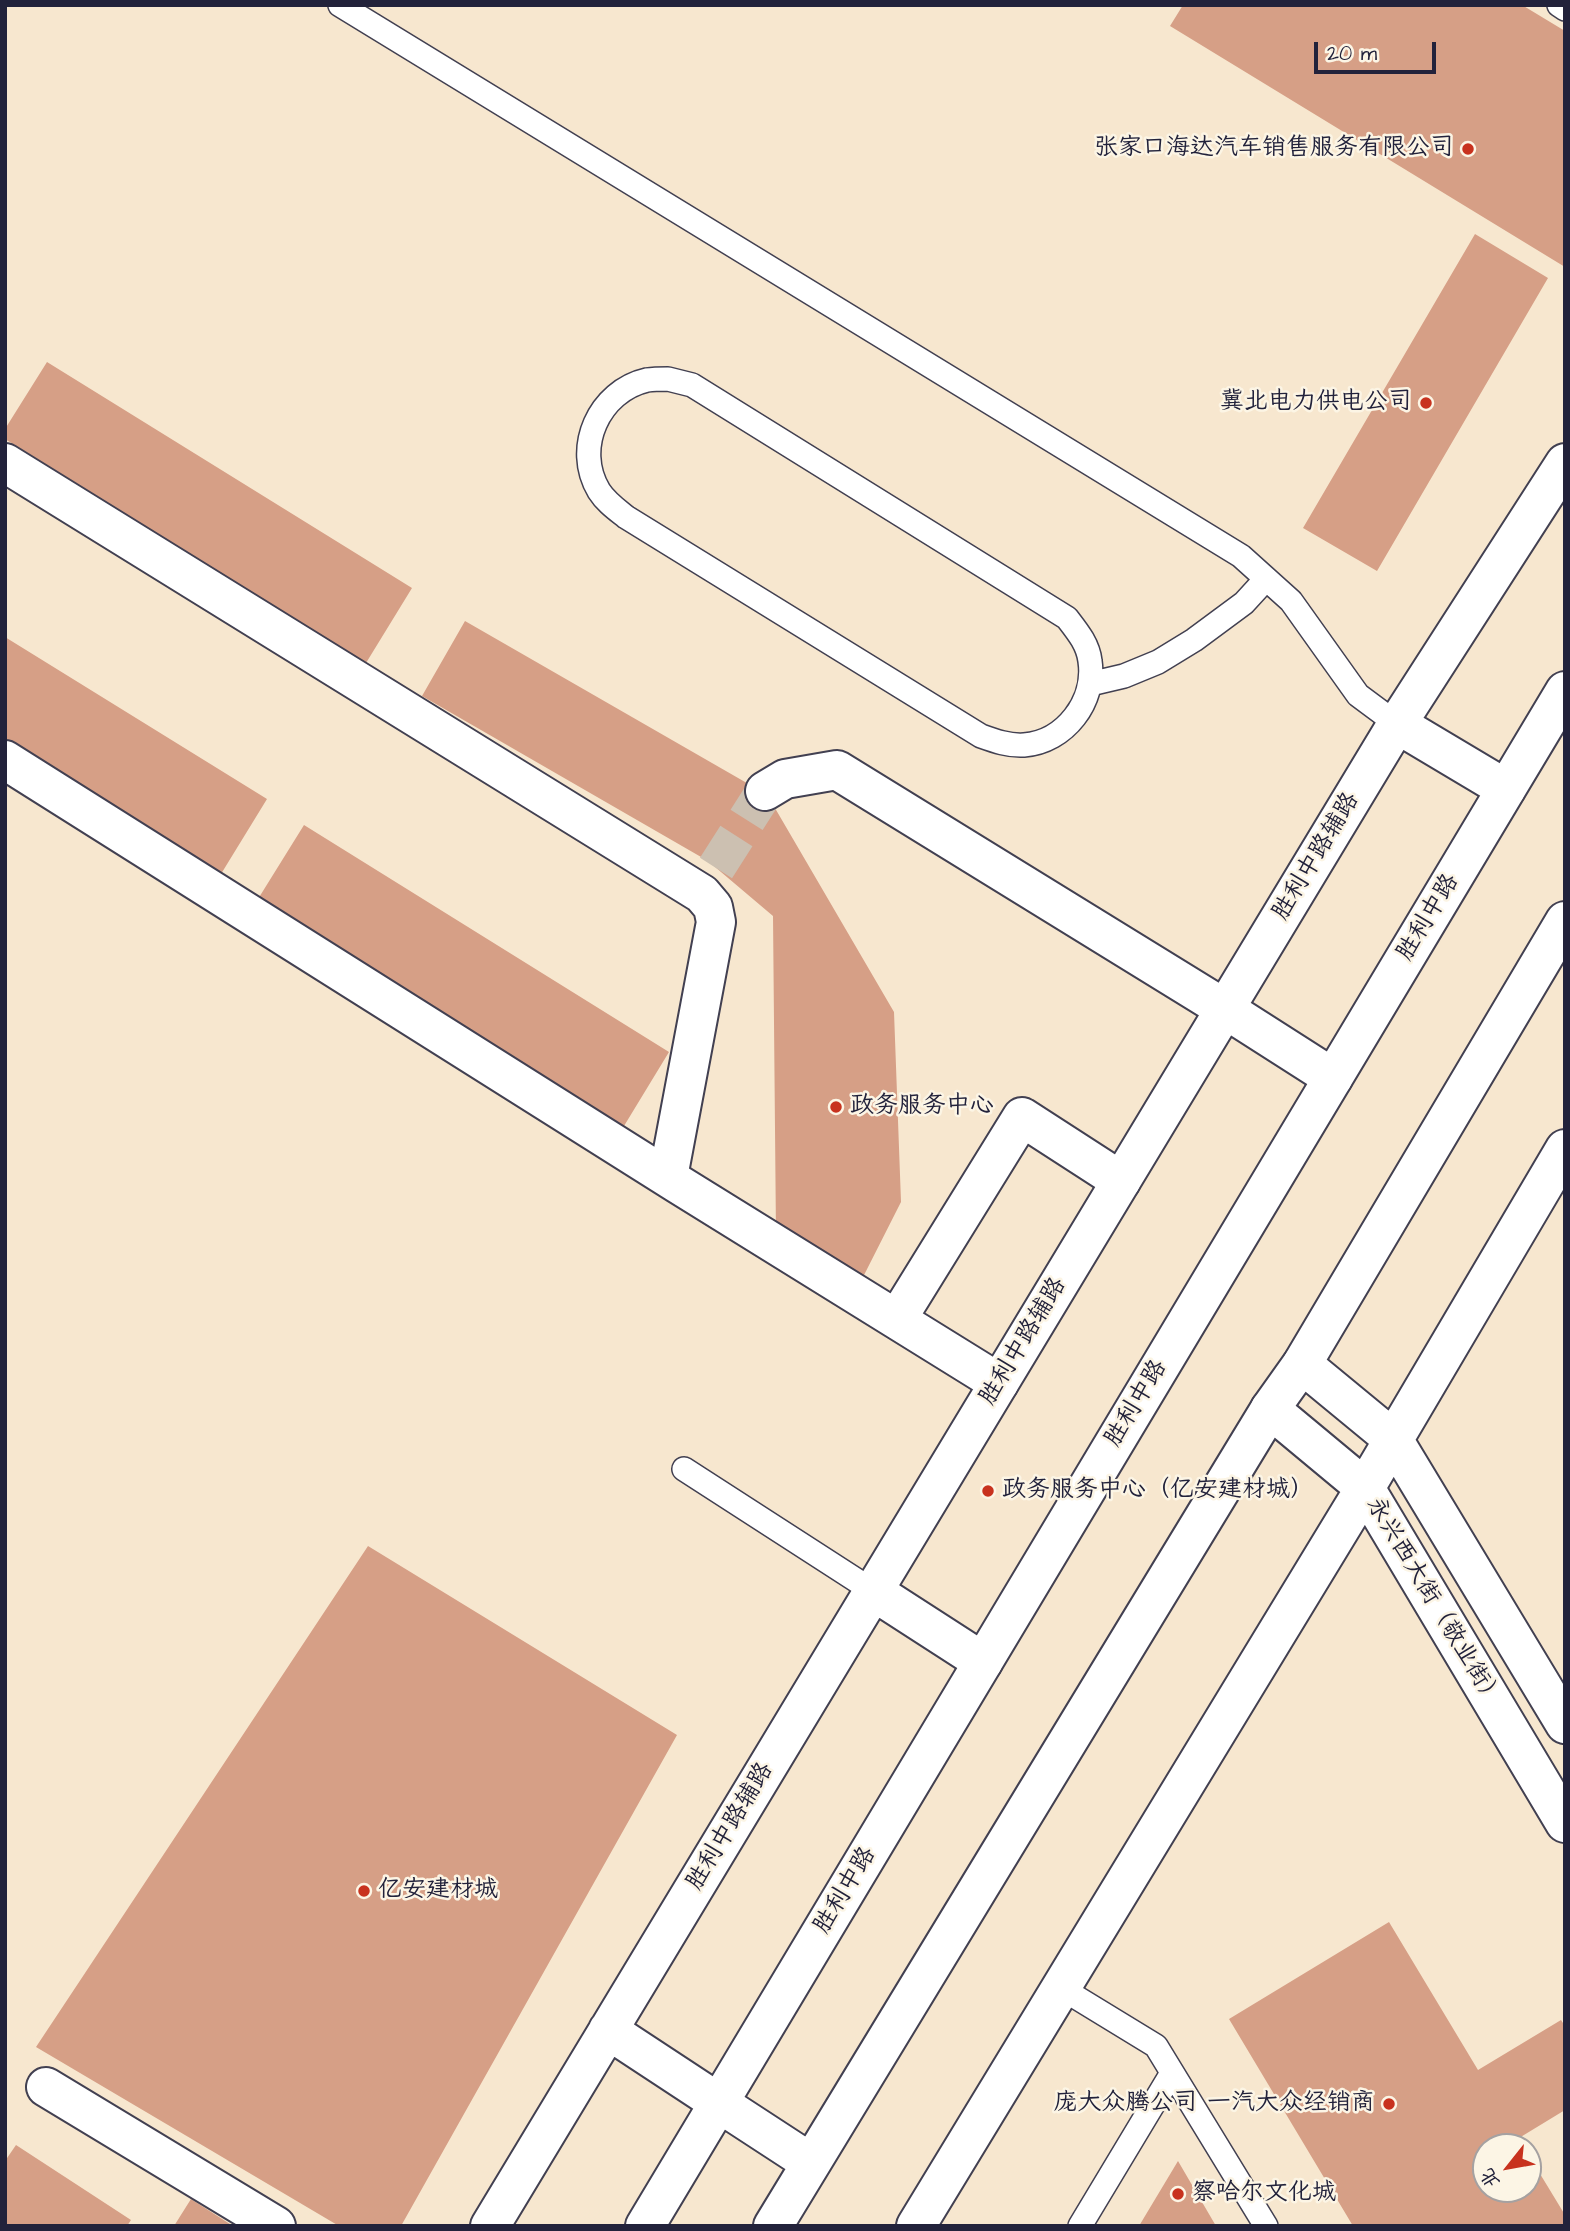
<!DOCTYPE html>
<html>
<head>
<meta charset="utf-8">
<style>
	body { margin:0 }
	#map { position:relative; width:1570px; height:2231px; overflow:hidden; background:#f7e7cf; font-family:"Architects Daughter","LXGW WenKai TC",sans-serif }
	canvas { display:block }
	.frame { position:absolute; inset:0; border:7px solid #22223b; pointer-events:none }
	.north { position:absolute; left:1472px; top:2133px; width:70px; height:70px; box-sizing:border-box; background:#fcf5e5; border:2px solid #a5a1a1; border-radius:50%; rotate:239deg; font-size:19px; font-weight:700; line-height:28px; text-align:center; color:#22223b }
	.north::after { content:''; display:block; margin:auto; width:24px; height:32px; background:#c8321e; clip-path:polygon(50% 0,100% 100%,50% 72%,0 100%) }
	.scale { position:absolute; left:1314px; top:42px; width:122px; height:32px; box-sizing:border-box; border:4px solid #22223b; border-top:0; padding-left:9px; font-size:21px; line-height:24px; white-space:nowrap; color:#22223b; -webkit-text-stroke:5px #fcf5e5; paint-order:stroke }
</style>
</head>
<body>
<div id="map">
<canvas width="1570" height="2231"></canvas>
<div class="frame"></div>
<div class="north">北</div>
<div class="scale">20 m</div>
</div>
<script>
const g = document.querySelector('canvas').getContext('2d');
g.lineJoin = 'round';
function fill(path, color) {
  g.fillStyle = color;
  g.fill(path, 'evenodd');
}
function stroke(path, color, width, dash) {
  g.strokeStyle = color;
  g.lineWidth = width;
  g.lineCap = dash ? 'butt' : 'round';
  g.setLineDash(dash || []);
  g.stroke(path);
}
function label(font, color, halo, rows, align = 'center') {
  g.font = font + ' "Architects Daughter","LXGW WenKai TC",sans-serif';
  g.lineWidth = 5;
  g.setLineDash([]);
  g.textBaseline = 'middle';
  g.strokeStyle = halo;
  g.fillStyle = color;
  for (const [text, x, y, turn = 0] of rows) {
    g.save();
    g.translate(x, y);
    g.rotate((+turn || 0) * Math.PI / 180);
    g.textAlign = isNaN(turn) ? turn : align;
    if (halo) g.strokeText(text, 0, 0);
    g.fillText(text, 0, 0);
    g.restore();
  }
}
const building = new Path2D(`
	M1183,5H1522L1565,31V267L1170,26Z
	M1475,234L1548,278L1377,571L1303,528Z
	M47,362L412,588L366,663L5,439V429Z
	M465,621L752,786L765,791L894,1012L901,1202L861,1281L776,1235L773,916L708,861L422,696Z
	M5,637L267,799L221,874L5,740Z
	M304,825L669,1052L624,1126L258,899Z
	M368,1546L677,1735L401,2226H339L36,2047Z
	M1389,1922L1478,2070L1561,2020L1565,2026V2110L1519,2138L1524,2147H1486V2189H1528V2154L1565,2215V2226H1353L1229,2019Z
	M16,2145L131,2220L127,2226H5V2161Z
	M1178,2161L1216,2226H1139Z
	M191,2199L233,2226H174Z`);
const streetTunnel = new Path2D(`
	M716,868L765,791`);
const lane = new Path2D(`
	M340,5L1241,556L1291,601L1358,695L1397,724
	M1559,5L1565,9
	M668,379L692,385L1067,618C1077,631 1088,644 1090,661C1096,701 1065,742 1024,745C1009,746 995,741 981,736L626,517C616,509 606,502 599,491C573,448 599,391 647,380C654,379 662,379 668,379Z
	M1090,684L1124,676L1158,662L1194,640L1244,603L1266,579
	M684,1469L873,1591
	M1061,1988L1156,2046L1266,2226
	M1080,2226L1172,2073`);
const street = new Path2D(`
	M5,463L702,894L713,907L716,922L668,1177
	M5,760L678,1184L999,1383
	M765,791L785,779L837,770L1225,1009
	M897,1319L1022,1117L1121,1181
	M46,2087L276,2226`);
const secondary = new Path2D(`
	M1397,724L1506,789
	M1225,1009L1333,1078
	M1302,1364L1393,1439L1565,1724
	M1270,1409L1365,1488L1565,1823
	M873,1591L983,1662
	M608,2030L719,2103
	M490,2226L1397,724L1565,463
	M916,2226L1365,1488L1565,1149`);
const highway = new Path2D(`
	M719,2103L811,2163
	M645,2226L1565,691
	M773,2226L1270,1409L1302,1364L1565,921`);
const markers = [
	[1468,149,7,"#c8321e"],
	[1426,403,7,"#c8321e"],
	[836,1107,7,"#c8321e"],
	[988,1491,7,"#c8321e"],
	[364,1891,7,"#c8321e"],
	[1389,2104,7,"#c8321e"],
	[1178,2194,7,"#c8321e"]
];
const poiNames = [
	["张家口海达汽车销售服务有限公司",1454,149,"right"],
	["冀北电力供电公司",1412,403,"right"],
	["政务服务中心",850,1107],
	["政务服务中心（亿安建材城）",1002,1491],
	["亿安建材城",378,1891],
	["庞大众腾公司 一汽大众经销商",1375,2104,"right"],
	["察哈尔文化城",1192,2194]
];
const streetNames = [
	["胜利中路辅路",1317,857,-59],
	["胜利中路",1429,918,-59],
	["胜利中路辅路",1024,1342,-59],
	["胜利中路",1137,1404,-59],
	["永兴西大街（敬业街）",1433,1603,59],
	["胜利中路辅路",731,1827,-59],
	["胜利中路",846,1891,-59]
];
fill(building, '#d69f86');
stroke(streetTunnel, '#ccc0b1', 38, [38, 19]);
stroke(lane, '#424051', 26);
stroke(street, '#424051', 42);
stroke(secondary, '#424051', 42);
stroke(highway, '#424051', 42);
stroke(lane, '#fff', 23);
stroke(street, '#fff', 38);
stroke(secondary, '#fff', 38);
stroke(highway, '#fff', 38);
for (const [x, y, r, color] of markers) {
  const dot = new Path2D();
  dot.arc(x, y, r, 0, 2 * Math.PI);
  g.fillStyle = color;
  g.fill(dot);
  stroke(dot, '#fcf5e5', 2.5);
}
label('24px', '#22223b', '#fcf5e5', poiNames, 'left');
label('24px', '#22223b', '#fcf5e5', streetNames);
</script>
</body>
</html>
